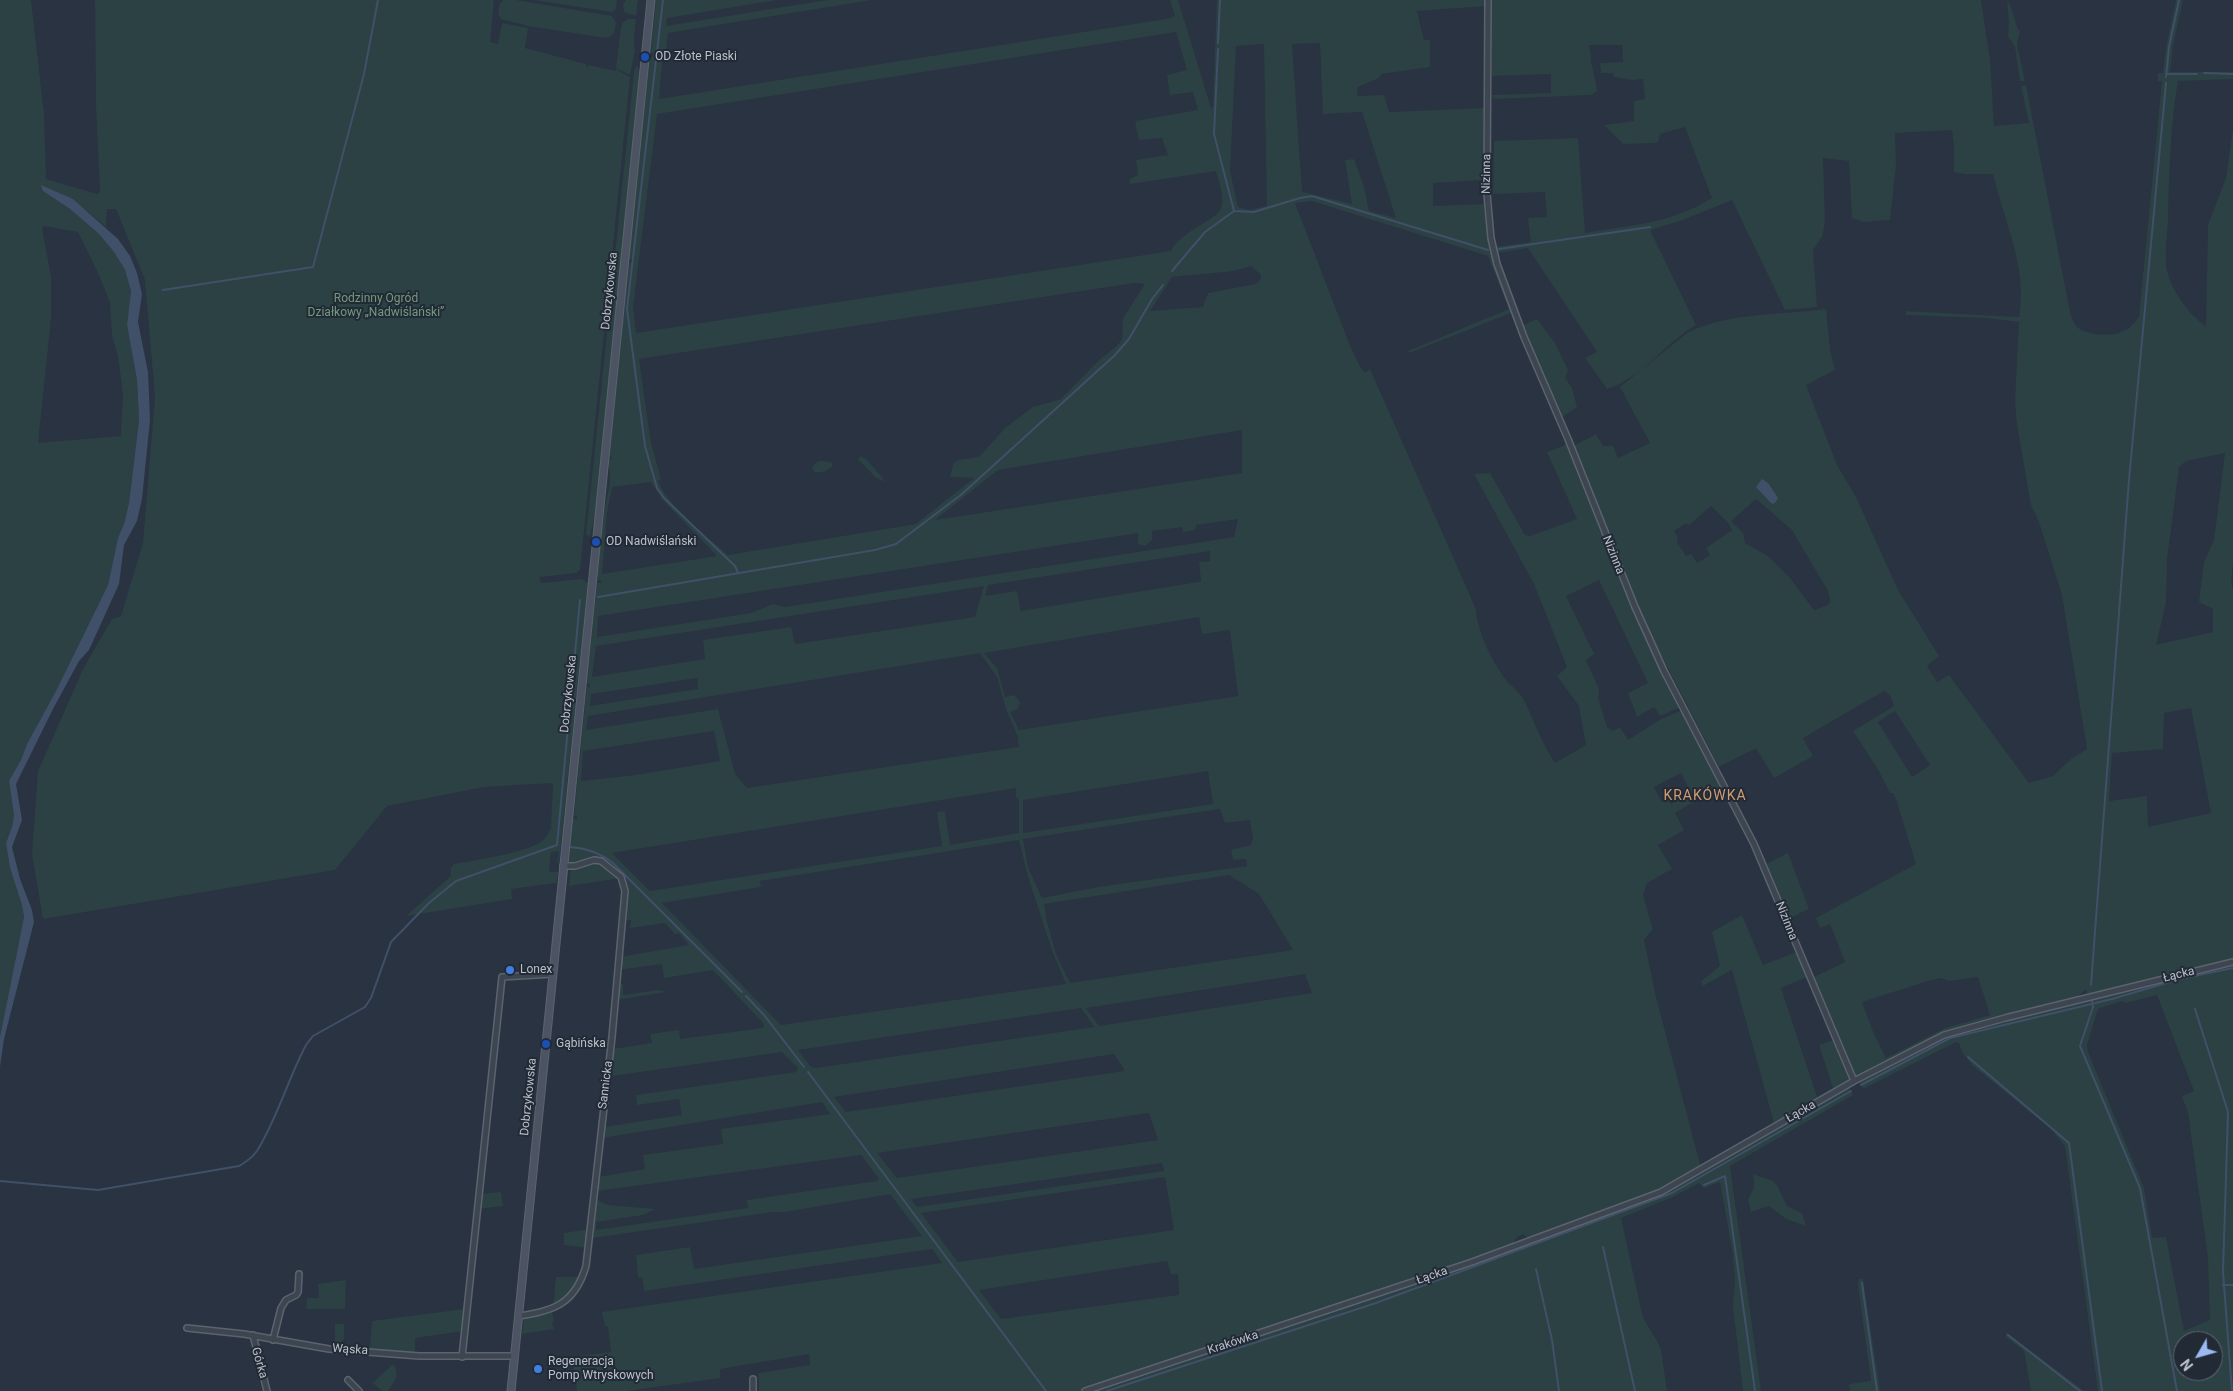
<!DOCTYPE html>
<html>
<head>
<meta charset="utf-8">
<style>
	body { margin:0 }
	#map { position:relative; width:2233px; height:1391px; overflow:hidden; background:#293341; font-family:Roboto,sans-serif }
	canvas { display:block }
	.north { position:absolute; left:2173px; top:1331px; width:50px; height:50px; box-sizing:border-box; background:#222a36; border:1px solid #5f6672; border-radius:50%; rotate:232deg; font-size:14px; font-weight:700; line-height:20px; text-align:center; color:#bac0cb }
	.north::after { content:''; display:block; margin:auto; width:18px; height:22px; background:#9abaf1; clip-path:polygon(50% 0,100% 100%,50% 72%,0 100%) }
</style>
</head>
<body>
<div id="map">
<canvas width="2233" height="1391"></canvas>
<div class="north">N</div>
</div>
<script>
const g = document.querySelector('canvas').getContext('2d');
g.lineJoin = 'round';
function fill(path, color) {
  g.fillStyle = color;
  g.fill(path, 'evenodd');
}
function stroke(path, color, width, dash) {
  g.strokeStyle = color;
  g.lineWidth = width;
  g.lineCap = dash ? 'butt' : 'round';
  g.setLineDash(dash || []);
  g.stroke(path);
}
function label(font, color, halo, rows, align = 'center') {
  g.font = font + ' Roboto,sans-serif';
  g.lineWidth = 4;
  g.setLineDash([]);
  g.textBaseline = 'middle';
  g.strokeStyle = halo;
  g.fillStyle = color;
  for (const [text, x, y, turn = 0] of rows) {
    g.save();
    g.translate(x, y);
    g.rotate((+turn || 0) * Math.PI / 180);
    g.textAlign = isNaN(turn) ? turn : align;
    if (halo) g.strokeText(text, 0, 0);
    g.fillText(text, 0, 0);
    g.restore();
  }
}
const green = new Path2D(`
	M0,0H31L44,114L46,179L97,194L100,192L96,104L95,0H494L490,42L498,44L502,23L528,28L525,48L586,64L587,68L589,65L616,71V69L630,77L580,570L576,573L539,577L541,583L582,579L588,583L559,862L557,865L559,851L551,852L549,872H559L556,883L511,889L512,899L406,916L451,876V868L454,864C475,860 526,853 542,841C547,838 548,833 551,828L553,783L484,787L387,806L335,870L43,919L32,854L38,771L83,669L112,619L121,616L143,543L155,397L145,280L116,209H107L106,227L73,199L44,187L43,191L70,209L99,234L114,252L125,270L131,291L127,325L137,380L139,420L129,503L124,524L118,538L108,585L56,691L27,744L21,760L9,782L14,815L12,827L6,843L10,868L22,905L24,917L0,1037ZM44,226L78,232L99,275L110,303L112,335L118,356L123,395L121,436L38,443L51,319V276L42,228Z
	M516,0L612,16L616,22C615,30 615,37 605,38L528,26L501,19L498,14L499,5L503,0Z
	M534,0H617L616,9L612,12Z
	M626,0H638L636,16L624,12L623,5Z
	M656,0H777L667,18L666,26L827,0H872L668,33L666,51L663,52L659,99L1166,19L1175,16L1170,0H1178L1211,108L1213,107L1217,0H1486V6L1417,11L1424,40H1430V67L1382,74L1379,78L1358,87L1357,96L1384,95L1389,112L1486,108L1484,180L1433,183V206L1484,204L1489,246L1511,308V313L1409,353L1408,351L1509,309L1488,256L1312,201L1295,203L1349,343L1359,365L1365,373L1370,369L1476,609C1477,632 1492,661 1506,680C1511,686 1521,693 1524,700C1534,721 1542,743 1555,763L1586,745L1579,706L1557,676L1567,667L1534,584L1474,474L1490,473L1525,535L1530,536L1577,519L1547,452L1568,444L1633,610L1681,707L1660,716L1654,707L1637,717L1628,693L1648,683L1599,580L1566,596L1594,654L1586,660L1599,689L1598,698L1607,727L1613,731L1620,727L1628,740L1661,719L1682,710L1723,789V791L1720,787L1675,813L1684,830L1658,845L1672,869L1647,883L1643,895L1653,930L1692,908L1650,932L1644,940L1656,997L1700,1164L1701,1165L1774,1123L1732,970L1703,986L1701,981L1720,966L1712,932L1742,915L1763,965L1796,952L1807,977L1781,988L1817,1097L1833,1088L1819,1045L1833,1040L1849,1080L1670,1185L1529,1239L1523,1234L1516,1238L1513,1243L1472,1259L1081,1391H759V1373L810,1365L809,1354L720,1369V1378L627,1391H577L572,1357L611,1352L608,1326H605L602,1312L942,1263L932,1249L644,1291L642,1277H638L636,1255L690,1247L694,1269L922,1236L890,1194L785,1212H773L593,1238L597,1200L608,1205L655,1209L643,1215L596,1222V1230L748,1208L747,1200L877,1181L879,1179L861,1155L597,1191L599,1177L645,1169L643,1155L723,1144L721,1129L830,1114L822,1102L602,1138L604,1127L682,1115L679,1099L637,1105L636,1095L796,1072L798,1068L782,1052L612,1076L613,1049L652,1043L650,1034L679,1030L680,1039L763,1028L764,1024L713,970L664,978L662,964L618,970L620,957L689,945L679,933L675,934L665,923L630,928L631,920H625L628,899L624,878C600,855 602,857 572,864L569,862L573,819H577V816H574L587,687H590V684L587,683L597,583H601V580H598V572C600,552 600,532 604,513C607,495 613,482 608,463L612,457L609,456L629,263H631L632,259H629L650,57H652L653,53H651ZM1176,32L1187,70L1167,75L1170,95L1193,92L1198,110L1135,121L1139,140L1162,138L1168,155L1136,160L1138,175L1130,179V184L1216,171C1230,217 1221,210 1187,234C1180,239 1174,243 1171,251L636,333L633,307L657,114ZM1320,43L1323,114L1362,112L1396,218L1369,211L1364,187L1354,159L1345,160L1352,204L1302,192L1292,44ZM1264,44L1267,206L1250,210L1238,207L1230,171L1236,46ZM1251,266L1261,275V279L1256,284L1208,293L1203,307L1150,311L1172,277L1234,271ZM1134,283L1145,284L1123,318L1122,339L1117,346L1099,360L1061,399L1033,407L1005,428L979,457L958,460L953,464L950,477L974,478L916,524L728,555C709,538 664,504 658,480L661,479L651,443L639,359ZM1242,430V473L935,520L998,470ZM651,482L662,499L717,556L602,574L607,513L612,487ZM1238,519L1234,537L785,607L773,604L751,613L597,637L598,616L1138,533V544L1145,546L1152,540V531L1182,527L1183,532L1195,530L1196,525ZM1210,551V561L1199,562L1201,581L1198,582L1021,611L1017,591L985,596L988,585ZM984,586L975,617L795,644L791,627L703,640L705,659L592,677L596,646ZM1199,617L1202,634L1230,630L1238,696L1019,730L1010,712L1018,709L1020,702L1014,695L1005,697L997,668L984,653ZM980,653L997,677L1006,709L1018,737L1019,747L747,788L735,774L718,709L586,730L588,716ZM697,678L698,689L590,706L591,694ZM714,731L720,761L635,775L581,781L583,751ZM1208,771L1213,804L1023,833V800ZM1681,773L1691,793L1671,804L1668,799L1662,802L1654,787ZM1016,788V797L1019,800V833L950,845L945,811L937,812L942,846L650,891L612,853ZM1220,809L1225,823L1250,820L1253,838L1251,845L1231,850L1233,860L1246,859L1247,866L1098,887L1042,898L1028,867L1023,839ZM1019,840L1028,877L1053,953L1066,984L781,1025L662,903L761,887L760,881ZM1229,875L1259,894L1293,950L1070,983L1056,954L1047,922L1044,904ZM1305,974L1312,993L1099,1026L1086,1008ZM1081,1008L1094,1027L816,1068L811,1067L798,1050ZM1114,1054L1124,1069V1071L846,1112L834,1097ZM1149,1113L1158,1140L897,1178L877,1153ZM1162,1163L1164,1171L917,1207L911,1199ZM1165,1177L1174,1230L958,1262L921,1213ZM1167,1261L1171,1274H1178L1179,1295L1001,1319L979,1290Z
	M1491,0H1981L1990,59L1994,126L2029,123L2021,86L2026,85L2070,312C2071,316 2073,322 2076,326C2084,335 2110,337 2121,332C2129,330 2134,323 2139,317L2162,81H2158V73H2163L2166,48L2176,0H2183L2173,45L2170,72H2233V79L2178,81C2170,127 2169,175 2168,221C2167,237 2164,256 2167,271C2172,291 2189,315 2206,326L2208,225L2226,178L2233,130V563L2231,583L2233,590V959L2095,993L2087,994V989L2078,996L1951,1030L1856,1078L1812,978L1845,962L1830,924L1820,928L1816,918L1916,864L1896,799L1893,793H1890L1879,771L1853,731L1894,706L1890,695L1884,691L1803,738L1813,756L1774,778L1756,748L1719,767L1638,610L1574,448L1575,445L1596,434L1603,446H1613L1618,458L1650,443L1620,387L1687,333C1729,312 1781,315 1826,309L1830,350L1835,370L1806,385L1837,465L1856,497L1898,590L1939,656L1927,666L1937,682L1949,675L2029,783L2053,776L2071,759L2087,749L2062,595L2039,522L2031,505L2017,425L2015,400L2019,322L1986,318L1906,315V311L2019,317C2028,269 2004,221 1993,174H1965L1954,172V146L1952,130L1895,133L1896,166L1890,220L1864,222L1852,218L1849,161L1823,158L1825,223L1822,237L1813,250L1817,307L1785,310L1732,200L1683,220L1650,230L1696,325C1665,343 1642,378 1607,389L1585,358L1597,352L1528,248L1496,253V247L1531,242L1528,218L1547,217L1545,192L1493,194L1494,141L1578,138L1585,233C1632,225 1669,224 1712,198L1685,127L1660,134L1658,142L1655,143L1623,144L1604,125L1634,121V101L1645,99L1643,79L1632,80L1614,77L1613,73H1601L1600,63L1623,62L1622,45H1589C1592,55 1590,58 1592,66C1594,74 1596,82 1597,91L1591,95L1495,99L1492,97V95L1551,93V74L1492,76ZM2225,453L2214,540L2204,562L2199,602L2213,609V632L2156,645L2166,603L2167,560L2179,467L2186,461ZM1756,499L1792,530L1828,591L1830,601L1828,605L1814,610L1790,578L1768,556L1745,543L1743,533L1731,521ZM1711,506L1729,524L1732,530L1706,548L1710,555L1697,563L1691,554L1686,556L1677,542L1678,537L1674,531L1686,523L1689,525ZM2191,708L2211,813L2148,827L2147,796L2109,801L2112,753L2163,749L2164,713ZM1895,711L1930,765L1912,777L1878,722ZM1978,977L1990,1015L1945,1028L1886,1058L1874,1034L1862,1002L1928,981L1941,978L1949,981Z
	M2007,0C2014,9 2013,22 2020,32L2017,45L2025,81H2020L2015,47L2008,36L2009,23Z
	M628,19H636L634,40L635,51L630,75L616,68L621,27L623,22Z
	M636,66L638,67L639,81L596,511L590,536L586,535L634,72Z
	M1537,319L1555,343L1568,370L1565,378L1572,388L1577,407L1561,418L1522,326Z
	M860,456L866,459L883,478L884,482L875,477L858,459Z
	M821,461L831,462L833,466L826,471L815,473L812,467L817,462Z
	M1788,853L1809,909L1788,919L1766,864Z
	M594,863L604,865L620,878L569,886L571,869Z
	M2233,965V1391H2098L2065,1146L2051,1129L1972,1065L1962,1052L1959,1043L1956,1042L1863,1089L1859,1081L1927,1045L1952,1034L2191,973ZM2157,995L2194,1091L2182,1096L2188,1113L2208,1258L2210,1320L2184,1331L2166,1237L2152,1238L2144,1188L2088,1052L2087,1045L2098,1009L2122,1001L2126,1003ZM2183,1341H2213V1371H2183Z
	M623,984V995L658,990L667,992L616,1000L617,985Z
	M1849,1087L1853,1095L1730,1166L1761,1391H1743L1733,1307L1735,1279L1733,1255L1720,1182L1704,1188L1699,1183L1673,1197L1621,1218L1643,1318L1656,1339L1661,1350L1667,1391H1093L1432,1279L1662,1194Z
	M1753,1174L1773,1181L1777,1185L1787,1206L1802,1213L1806,1226L1786,1219L1769,1206L1751,1212L1748,1200L1754,1187Z
	M501,1192L503,1206L479,1209L480,1194Z
	M589,1229L588,1248L564,1245V1233Z
	M556,1277H581L569,1296L553,1308Z
	M1859,1279H1863L1880,1391H1850L1849,1384L1871,1381L1858,1284Z
	M346,1280L345,1309H306L307,1298H319L318,1284Z
	M464,1309L463,1331L415,1338V1353L370,1349L372,1321Z
	M552,1311L554,1322L552,1323L554,1329L522,1334L524,1318Z
	M335,1324H344V1339L341,1342H335Z
	M2006,1332L2084,1391H2031L2024,1351L2006,1337Z
	M393,1364C401,1374 394,1382 388,1391H382L373,1383Z`);
const water = new Path2D(`
	M41,185L73,199L118,239L130,256L137,273L142,294L138,322L148,372L150,420L142,499L137,521L124,545L119,584L89,650L79,661L53,709L16,784L22,820L12,847L20,879L32,910L34,922L4,1039L0,1067V1037L24,917L22,905L10,868L6,843L12,827L14,815L9,781L21,760L27,744L56,691L108,585L118,538L124,524L129,503L139,420L137,380L127,325L131,291L125,270L114,252L99,234L70,209L43,191Z
	M1762,479L1768,483L1778,498L1775,503L1772,504L1756,487Z`);
const stream = new Path2D(`
	M663,0L627,309L645,446L657,488L664,498L735,566L738,573
	M1218,43L1220,0
	M2204,73L2233,74
	M2166,74H2197
	M2166,77L2169,47L2179,0
	M1234,211L1254,212L1300,198L1312,196L1488,250
	M1499,249L1650,227
	M1172,271L1205,232L1234,211L1214,134L1218,49
	M163,290L313,267L364,74L378,0
	M598,597L875,550L896,544L962,494L1115,355L1129,339L1152,299L1163,285
	M570,847C587,848 600,853 613,863L742,992
	M2091,985L2129,480L2166,83
	M746,996L764,1015L804,1067
	M2092,1001L2093,1007L2080,1046L2140,1188L2177,1391
	M2195,1009L2228,1112L2223,1272L2232,1391
	M1968,1057L2069,1143L2102,1391
	M808,1072L1046,1391
	M1861,1085L1950,1038L2112,999L2180,979L2233,968
	M0,1181L98,1190L239,1166C246,1162 252,1158 257,1151C277,1119 288,1079 306,1045L313,1036L365,1007L371,998L391,942L429,903L456,881L557,845L580,600
	M1704,1185L1725,1176L1755,1391
	M1603,1247L1635,1391
	M1536,1269L1552,1340L1559,1391
	M1862,1283L1877,1391
	M2223,1285H2233
	M2008,1335L2080,1391
	M1107,1391L1376,1303L1672,1193L1851,1091`);
const minor = new Path2D(`
	M1488,0L1487,194L1491,238L1497,264L1524,337L1568,439L1635,607L1664,671L1754,844L1854,1081
	M519,1316C555,1311 575,1303 586,1266L612,1037L625,891L621,877L601,861L594,860L575,866H563
	M187,1328L244,1334L329,1349L419,1356H515
	M253,1335L267,1391
	M273,1340L281,1308L286,1300L296,1295L298,1292L299,1274
	M462,1357L502,977L553,974
	M753,1379V1391
	M348,1380L359,1391
	M1085,1391L1472,1262L1661,1192L1854,1081L1944,1035L2005,1018L2233,962`);
const secondary = new Path2D(`
	M511,1391L651,0`);
const markers = [
	[645,57,5,"#1a4fb4"],
	[596,542,5,"#1a4fb4"],
	[510,970,5,"#3f7fe0"],
	[546,1044,5,"#1a4fb4"],
	[538,1369,5,"#3f7fe0"]
];
const poiNames = [
	["OD Złote Piaski",655,57],
	["OD Nadwiślański",606,542],
	["Lonex",520,970],
	["Gąbińska",556,1044],
	["Regeneracja",548,1362],
	["Pomp Wtryskowych",548,1376]
];
const streetNames = [
	["Nizinna",1487,174,-89],
	["Dobrzykowska",610,291,-84],
	["Nizinna",1613,555,68],
	["Dobrzykowska",569,694,-84],
	["Nizinna",1786,921,68],
	["Łącka",2179,975,-14],
	["Sannicka",606,1085,-83],
	["Dobrzykowska",529,1097,-84],
	["Łącka",1801,1112,-30],
	["Łącka",1432,1276,-19],
	["Krakówka",1233,1343,-18],
	["Wąska",350,1350,4],
	["Górka",259,1363,74]
];
const parkNames = [
	["Rodzinny Ogród",376,299],
	["Działkowy „Nadwiślański”",376,313]
];
const neighbourhoodNames = [
	["KRAKÓWKA",1705,796]
];
fill(green, '#2c4143');
fill(water, '#405069');
stroke(stream, '#405069', 2);
stroke(minor, '#5b636e', 8);
stroke(secondary, '#5b636e', 9);
stroke(minor, '#3d4551', 5);
stroke(secondary, '#4c5464', 7);
for (const [x, y, r, color] of markers) {
  const dot = new Path2D();
  dot.arc(x, y, r, 0, 2 * Math.PI);
  g.fillStyle = color;
  g.fill(dot);
  stroke(dot, '#222a36', 2);
}
label('12px', '#bac0cb', '#222a36', poiNames, 'left');
label('12px', '#bac0cb', '#222a36', streetNames);
label('12px', '#739a7d', '#222a36', parkNames);
g.letterSpacing = '1px';
label('14px', '#cf9c72', '#222a36', neighbourhoodNames);
g.letterSpacing = '0px';
</script>
</body>
</html>
